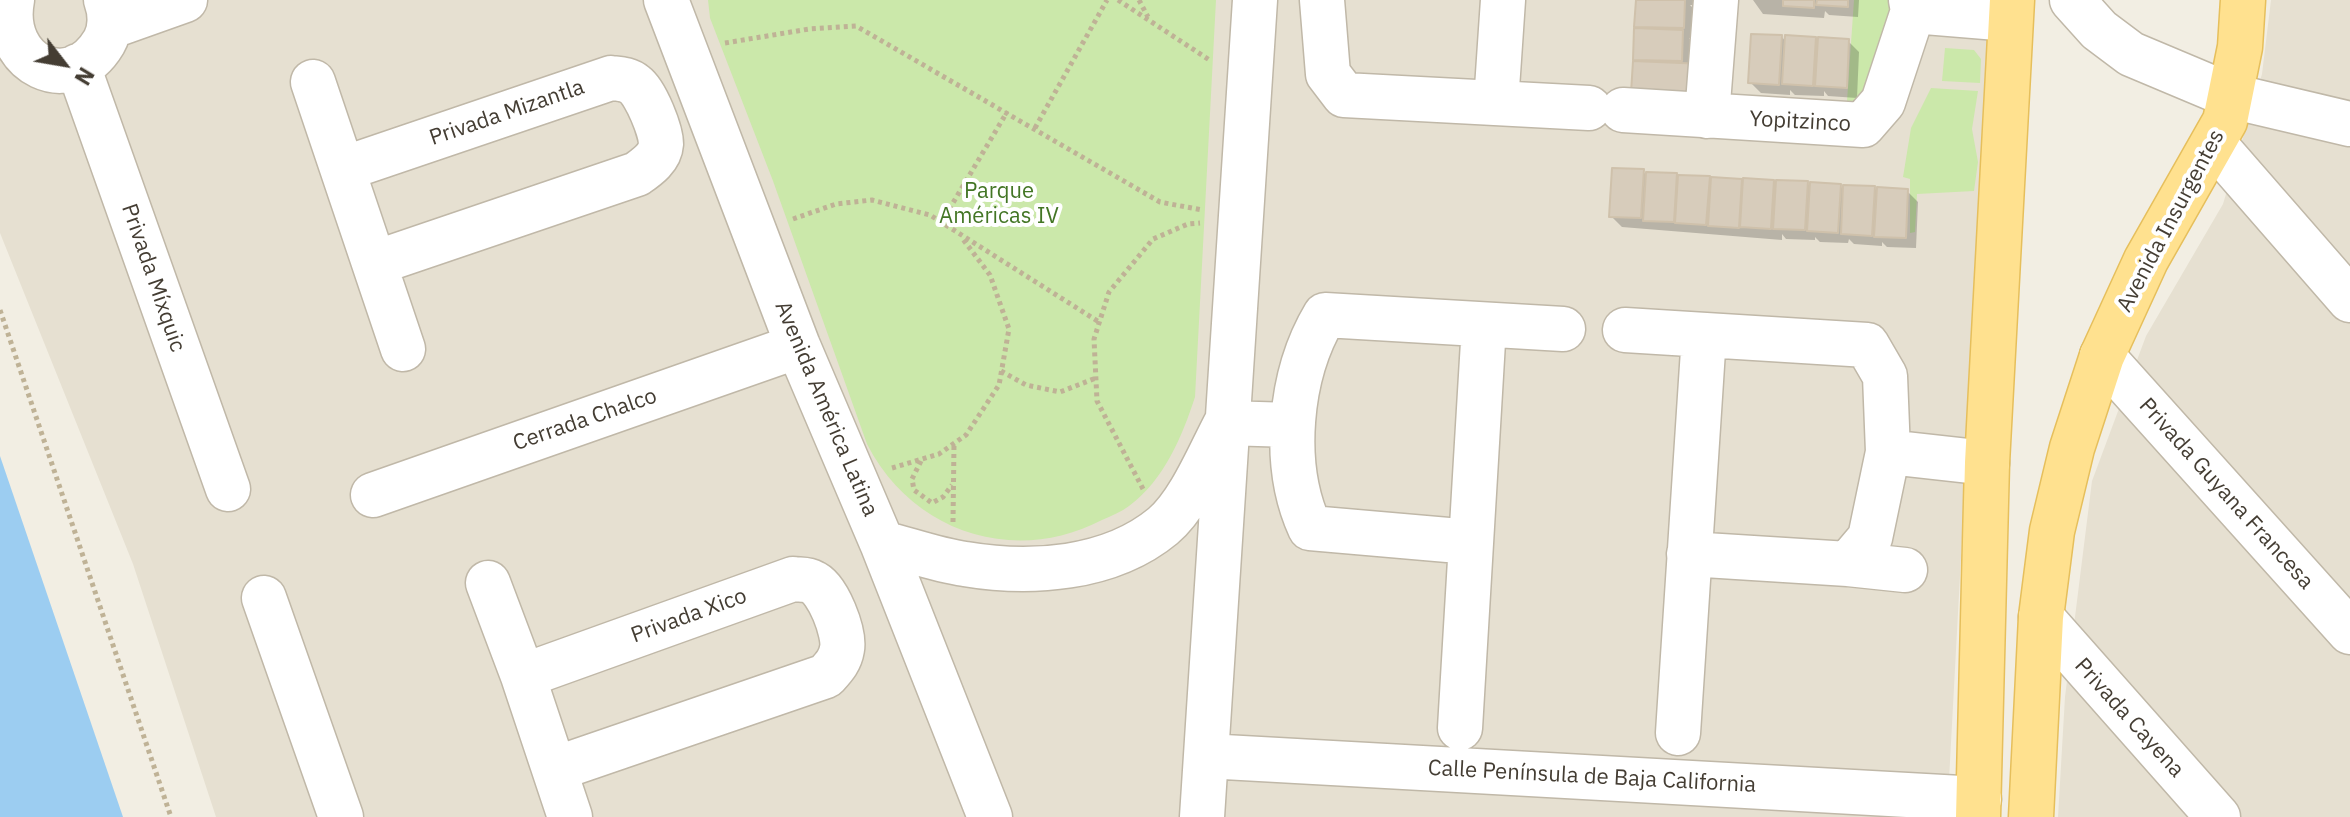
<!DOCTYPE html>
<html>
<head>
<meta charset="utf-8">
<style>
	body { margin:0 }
	#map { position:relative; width:2350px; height:817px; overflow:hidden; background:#f2eee3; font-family:"IBM Plex Sans",sans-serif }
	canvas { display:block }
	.north { position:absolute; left:24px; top:24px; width:80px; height:80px; -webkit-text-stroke:6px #fff; paint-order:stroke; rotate:121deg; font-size:22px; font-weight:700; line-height:32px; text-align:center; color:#443d33 }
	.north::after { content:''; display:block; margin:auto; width:28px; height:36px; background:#443d33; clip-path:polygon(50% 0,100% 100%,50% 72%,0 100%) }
</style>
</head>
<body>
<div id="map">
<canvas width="2350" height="817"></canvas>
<div class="north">N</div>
</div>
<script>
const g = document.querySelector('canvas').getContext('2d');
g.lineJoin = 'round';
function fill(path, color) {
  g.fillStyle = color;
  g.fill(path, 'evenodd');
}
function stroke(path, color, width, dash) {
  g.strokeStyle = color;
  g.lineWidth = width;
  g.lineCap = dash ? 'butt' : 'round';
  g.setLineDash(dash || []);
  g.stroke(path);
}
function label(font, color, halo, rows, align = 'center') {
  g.font = font + ' "IBM Plex Sans",sans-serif';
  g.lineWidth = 8;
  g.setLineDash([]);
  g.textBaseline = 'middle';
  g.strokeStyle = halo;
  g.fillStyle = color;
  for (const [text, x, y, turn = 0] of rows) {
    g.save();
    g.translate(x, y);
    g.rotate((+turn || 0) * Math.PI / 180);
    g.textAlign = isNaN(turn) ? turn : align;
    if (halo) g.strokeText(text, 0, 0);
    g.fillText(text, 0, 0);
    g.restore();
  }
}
const residential = new Path2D(`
	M0,0H1991L1947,817H216L133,564L0,233Z
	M2271,0H2350V817H2058L2065,697L2092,481L2146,336L2223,204L2262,74Z`);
const green = new Path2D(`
	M708,0H1216L1195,397C1182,437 1164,480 1129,506C1121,512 1111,516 1102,520C1014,566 912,532 867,444L773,181L710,18Z
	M1854,0H1890L1892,16L1868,102L1847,101Z
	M1945,48L1974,50L1981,59L1980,83L1942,81Z
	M1931,88L1978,91L1972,129L1978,162L1974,191L1917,194L1915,232L1910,233V179L1903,177L1911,128Z`);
const water = new Path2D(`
	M0,456L123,817H0Z`);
const shadow = new Path2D(`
	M1637,0H1696L1695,5H1690L1695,10L1694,38H1689L1693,43L1692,65L1633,92Z
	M1753,0H1859L1858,17L1829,15L1825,11L1824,18L1763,14Z
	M1782,37L1786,42L1815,39L1820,43L1848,41L1859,52L1857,98L1828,96L1824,91V96L1795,95L1790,90V95L1761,93L1750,82Z
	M1643,171L1645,174L1774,182L1778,186L1807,183L1811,188L1840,186L1845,191L1874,188L1879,193L1907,191L1918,202L1916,248L1887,247L1882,242V246L1854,244L1849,239L1848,243L1820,242L1815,237V240L1786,239L1782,234V240L1622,227L1611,216Z`);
const building = new Path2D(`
	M1636,0H1685L1684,28L1634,27Z
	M1783,0H1814V8L1783,6Z
	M1817,0H1848V7L1816,5Z
	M1634,28L1683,30L1682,61L1633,60Z
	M1751,34L1782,35L1779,85L1748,83Z
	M1785,35L1816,37L1813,86L1782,84Z
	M1818,37L1849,39L1847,88L1815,86Z
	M1633,61L1704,64L1703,95L1631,93Z
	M1612,168L1644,169L1641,218L1609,217Z
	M1646,172L1677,173L1674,222L1643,221Z
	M1678,175L1710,176L1706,225L1675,223Z
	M1711,177L1742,179L1739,228L1708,226Z
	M1743,178L1774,180L1771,229L1740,227Z
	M1776,180L1808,181L1805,230L1773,229Z
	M1810,182L1841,184L1838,233L1807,231Z
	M1843,185L1875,186L1872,236L1841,234Z
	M1877,187L1908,189L1906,238L1874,237Z`);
const path = new Path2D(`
	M1118,0L1211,61
	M1139,0L1148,17
	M725,43L809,29L856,26L1160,202L1202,210
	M1035,128L1107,0
	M793,219L836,204L872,200L930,215L1099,322
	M941,223L1007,112
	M0,310L171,817
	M1001,371L1026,385L1060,392L1096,378
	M921,461L912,479L914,490L932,503L943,497L952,485
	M892,468L939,454L966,435L999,385L1009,329L990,275L962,238
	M1143,489L1097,401L1094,339L1109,292L1153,239L1188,224L1200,223
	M953,522L954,444`);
const minor = new Path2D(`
	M12,0C0,64 70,99 104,42C111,30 111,13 106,0
	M666,0L798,346L882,543L990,817
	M1322,0L1328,74L1344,95L1589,108
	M2072,0L2099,30L2131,54L2231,96L2350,124
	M1913,11L2010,19
	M109,27L185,0
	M78,66L228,489
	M313,82L403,349
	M1496,103L1503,0
	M1623,110L1863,125L1883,102L1913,11L1911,0
	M1707,116L1716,0
	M2214,144L2350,300
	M343,169L611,78C620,79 628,79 635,85C646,93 661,131 661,144C660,158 647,167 637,174L375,263
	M1625,330L1867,345L1885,376L1888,452L1870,538L1848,564
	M2102,356L2350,632
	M1888,452L1987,463
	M373,495L798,346
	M1471,542L1310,528C1281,465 1289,375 1325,315L1563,329
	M882,543C910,550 937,560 965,564C1030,575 1110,570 1163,526C1190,503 1209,455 1226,423L1291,425
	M1689,554L1848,564L1905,570
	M488,583L523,676L570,817
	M264,598L341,817
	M2041,617L2218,817
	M523,676L793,579C799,580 807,579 812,582C828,588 845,633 842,649C840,661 834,667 826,676L555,769
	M1460,728L1484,325
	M1678,733L1704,335
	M1206,756L1979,799
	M1202,817L1255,0`);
const major = new Path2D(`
	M1978,817L1987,463L2012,0
	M2031,817L2041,617L2052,531L2072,448L2102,356L2146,260L2225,121L2240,47L2243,0`);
const streetNames = [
	["Privada Mizantla",507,113,-19],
	["Yopitzinco",1800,122,3],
	["Avenida Insurgentes",2171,221,-62],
	["Privada Míxquic",153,278,71],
	["Avenida América Latina",826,409,67],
	["Cerrada Chalco",585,420,-19],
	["Privada Guyana Francesa",2226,494,48],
	["Privada Xico",689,616,-20],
	["Privada Cayena",2129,718,48],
	["Calle Península de Baja California",1592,777,3]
];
const parkNames = [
	["Parque",999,192],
	["Américas IV",999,217]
];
fill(residential, '#e6e0d1');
fill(green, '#cbe8aa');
fill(water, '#9ccdf1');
fill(shadow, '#0003');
fill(building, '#d7ccbb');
stroke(building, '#cfc1ab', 2);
stroke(minor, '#c0b8a8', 47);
stroke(major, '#e6bf5c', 47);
stroke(path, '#bfb296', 5, [4, 4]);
stroke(minor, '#fff', 44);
stroke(major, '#ffe18f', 44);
label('22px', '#443d33', '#fff', streetNames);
label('22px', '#437625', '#fff', parkNames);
</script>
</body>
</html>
